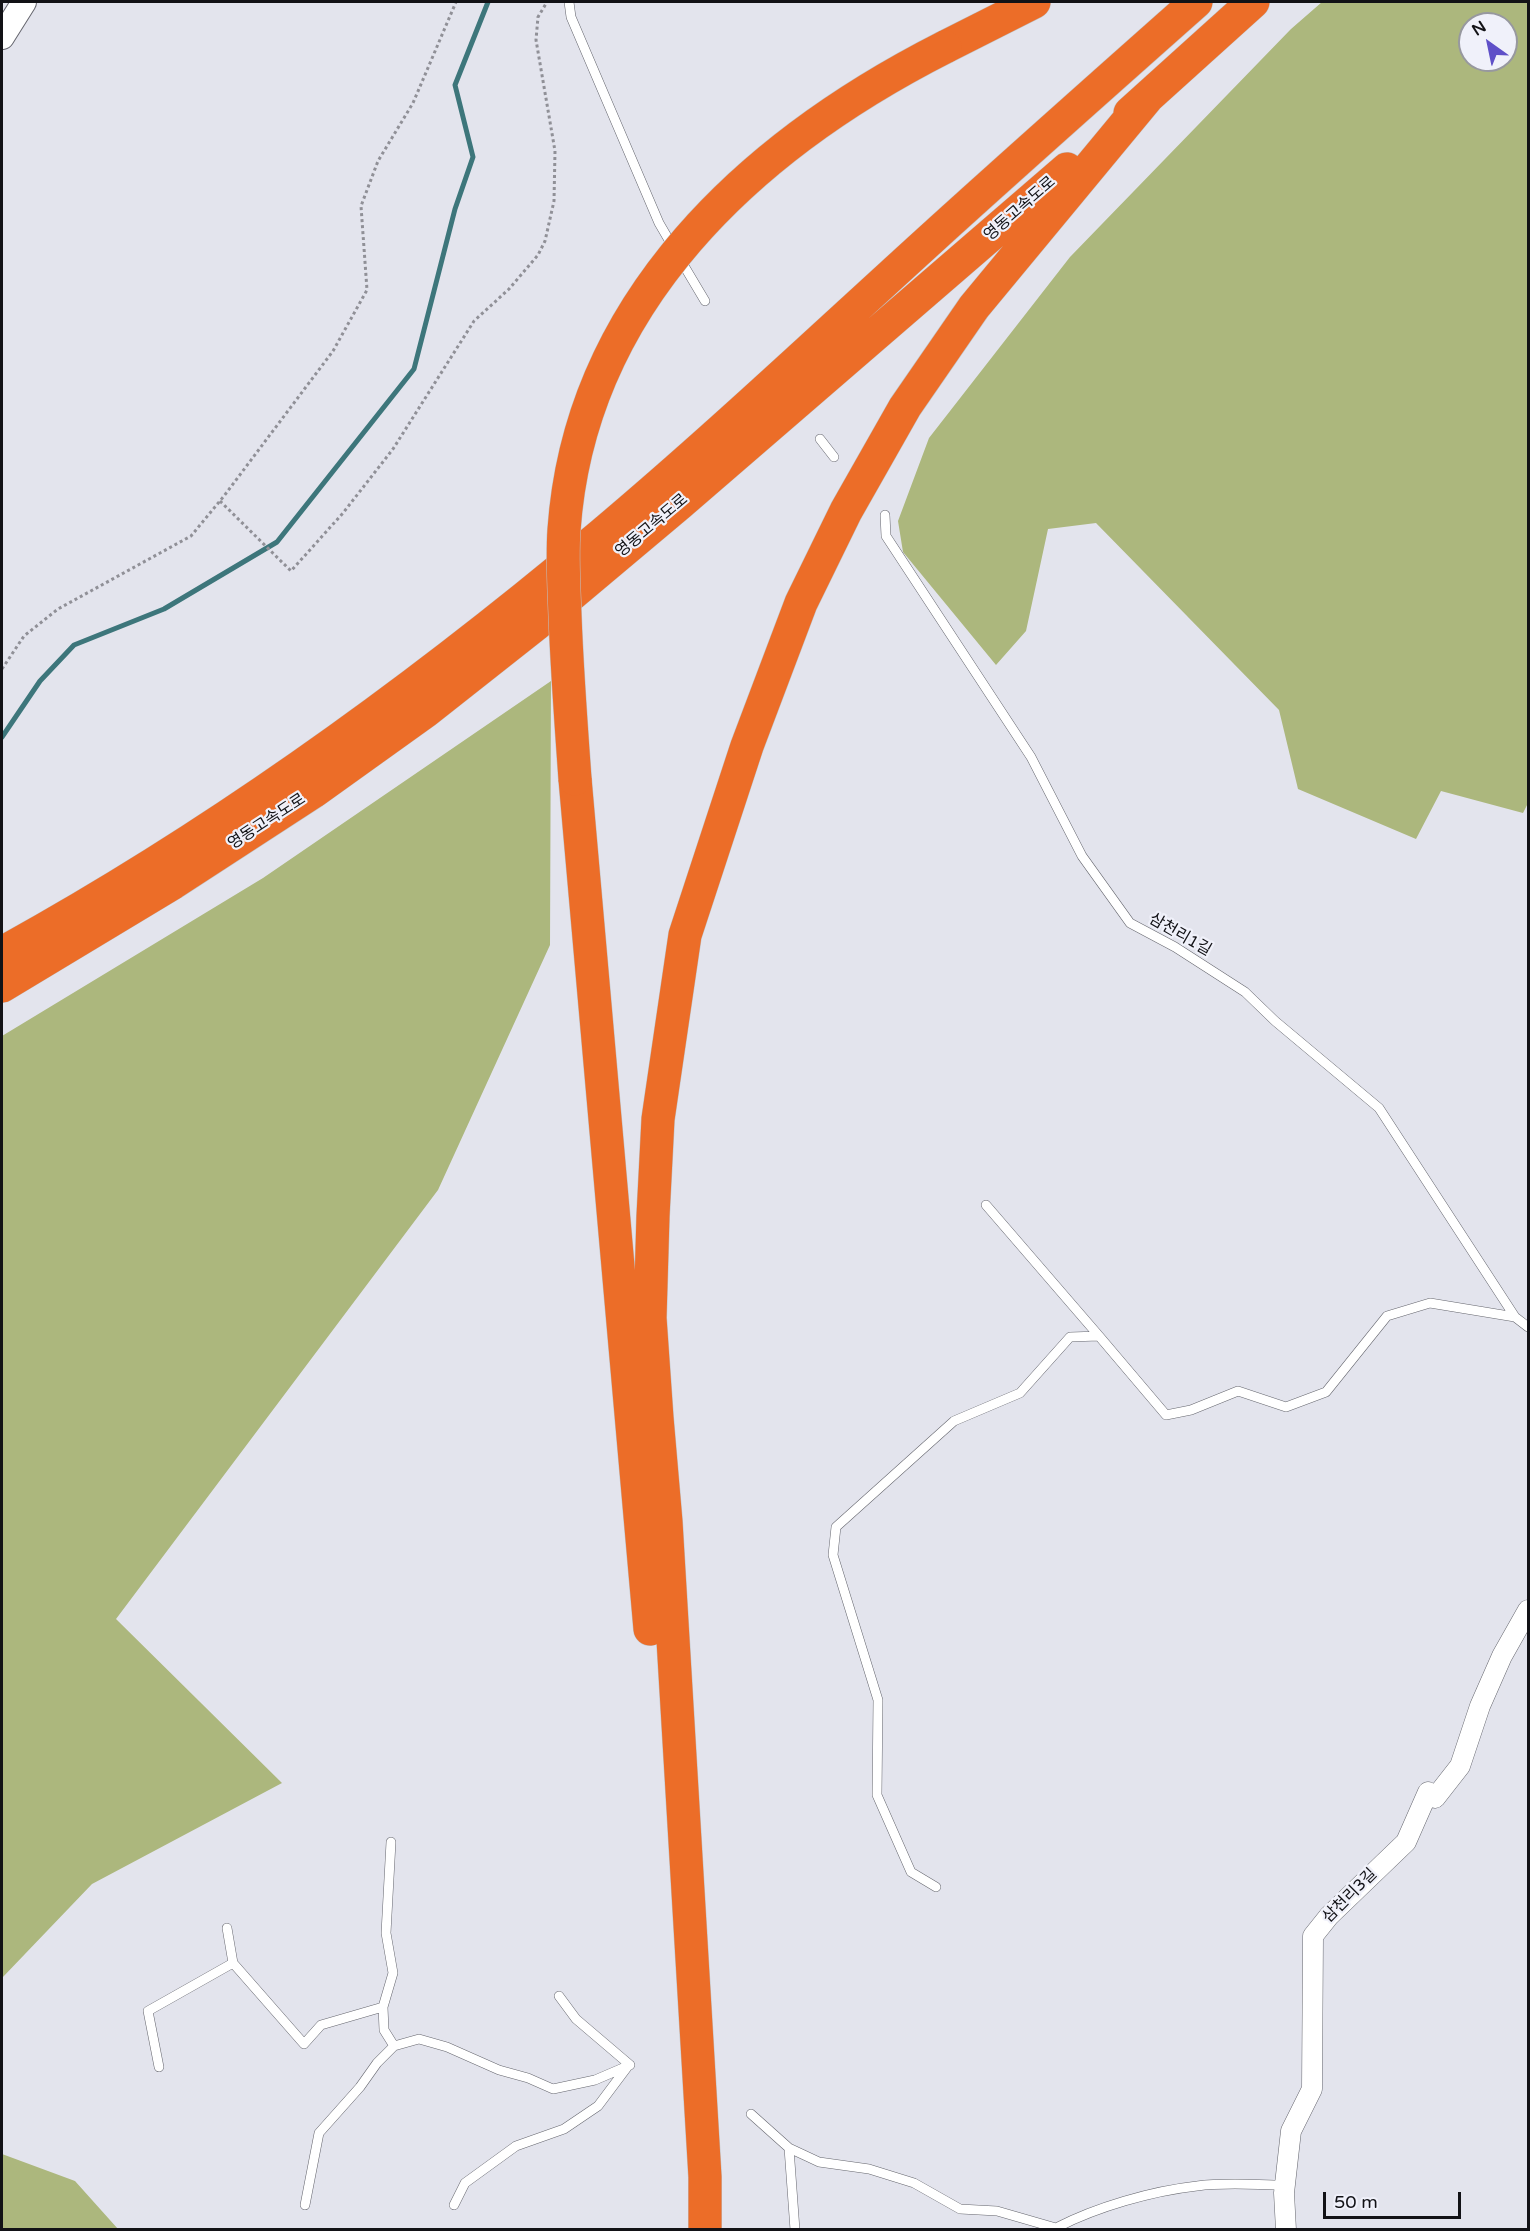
<!DOCTYPE html>
<html>
<head>
<meta charset="utf-8">
<style>
	body { margin:0 }
	#map { position:relative; width:1530px; height:2231px; overflow:hidden; background:#e3e4ed; font-family:"Varela Round",sans-serif }
	canvas { display:block }
	.frame { position:absolute; inset:0; border:3px solid #121216; pointer-events:none }
	.north { position:absolute; left:1458px; top:12px; width:60px; height:60px; box-sizing:border-box; background:#f0f1fa; border:2px solid #97989f; border-radius:50%; rotate:327deg; font-size:16px; font-weight:700; line-height:24px; text-align:center; color:#121216 }
	.north::after { content:''; display:block; margin:auto; width:21px; height:27px; background:#5f50c8; clip-path:polygon(50% 0,100% 100%,50% 72%,0 100%) }
	.scale { position:absolute; left:1323px; top:2192px; width:138px; height:27px; box-sizing:border-box; border:3px solid #121216; border-top:0; padding-left:8px; font-size:18px; line-height:21px; white-space:nowrap; color:#121216; -webkit-text-stroke:4px #f0f1fa; paint-order:stroke }
</style>
</head>
<body>
<div id="map">
<canvas width="1530" height="2231"></canvas>
<div class="frame"></div>
<div class="north">N</div>
<div class="scale">50 m</div>
</div>
<script>
const g = document.querySelector('canvas').getContext('2d');
g.lineJoin = 'round';
function fill(path, color) {
  g.fillStyle = color;
  g.fill(path, 'evenodd');
}
function stroke(path, color, width, dash) {
  g.strokeStyle = color;
  g.lineWidth = width;
  g.lineCap = dash ? 'butt' : 'round';
  g.setLineDash(dash || []);
  g.stroke(path);
}
function label(font, color, halo, rows, align = 'center') {
  g.font = font + ' "Varela Round","Noto Sans KR",sans-serif';
  g.lineWidth = 4.5;
  g.setLineDash([]);
  g.textBaseline = 'middle';
  g.strokeStyle = halo;
  g.fillStyle = color;
  for (const [text, x, y, turn = 0] of rows) {
    g.save();
    g.translate(x, y);
    g.rotate((+turn || 0) * Math.PI / 180);
    g.textAlign = isNaN(turn) ? turn : align;
    if (halo) g.strokeText(text, 0, 0);
    g.fillText(text, 0, 0);
    g.restore();
  }
}
const forest = new Path2D(`
	M1322,2H1528V803L1523,813L1441,791L1416,839L1298,789L1279,710L1096,523L1048,529L1026,631L996,665L903,552L898,521L929,438L1070,257L1291,29ZM1470,24H1506V60H1470Z
	M551,681L550,945L438,1190L116,1619L282,1783L92,1884L2,1978V1036L263,878Z
	M2,2154L75,2181L118,2229H2Z`);
const stream = new Path2D(`
	M2,737L40,681L74,645L164,609L277,542L414,369L455,209L473,157L455,85L488,2`);
const path = new Path2D(`
	M220,501L291,571L343,513L393,449L474,321L509,289L538,255L545,241L554,201L555,151L536,40L538,17L547,2
	M2,669L24,636L58,609L191,536L224,496L333,351L367,290L361,206L378,161L413,103L456,2`);
const service = new Path2D(`
	M569,2L571,17L659,223L673,247
	M680,259L705,301
	M820,439L834,457
	M885,515L886,536L1031,757L1082,856L1130,923L1175,947L1245,992L1275,1021L1379,1108L1515,1317L1528,1327
	M986,1205L1099,1336
	M936,1887L911,1872L877,1795L878,1700L833,1555L836,1527L954,1421L1020,1393L1070,1337L1099,1336L1166,1415L1191,1410L1238,1391L1286,1407L1326,1392L1387,1316L1430,1303L1515,1317
	M227,1928L233,1963L304,2044L321,2025L383,2007L384,2030L394,2046
	M559,1996L576,2019L630,2065
	M383,2007L393,1973L386,1933L391,1842
	M159,2067L148,2011L233,1963
	M751,2114L789,2148L819,2162L869,2169L914,2183L960,2209L997,2211L1056,2228C1096,2207 1152,2191 1197,2186C1226,2182 1256,2185 1285,2185
	M789,2148L795,2230
	M305,2205L319,2133L360,2087L377,2063L394,2046L419,2039L447,2047L499,2070L528,2078L553,2089L595,2080L630,2065
	M454,2205L465,2183L516,2146L564,2129L598,2106L628,2066`);
const minor = new Path2D(`
	M1286,2230L1284,2193L1291,2131L1312,2089L1313,1936L1329,1916L1406,1842L1428,1792L1435,1798L1460,1766L1480,1706L1502,1656L1528,1610`);
const tertiary = new Path2D(`
	M2,37L24,2`);
const motorway = new Path2D(`
	M945,47L1034,2
	M1130,113L1253,2
	M575,779L650,1629
	M2,953C215,836 414,692 600,536C714,440 822,338 932,238C1020,158 1108,80 1196,2
	M2,986L173,883L313,792L426,711L535,625L679,504L1067,169
	M705,2230V2177L666,1522L657,1418L650,1318L653,1216L658,1119L685,935L747,746L801,603L846,511L905,407L974,307L1147,98`);
const motorwayBridge = new Path2D(`
	M575,779C571,724 567,670 565,616C564,587 562,558 564,530C580,301 752,145 945,47`);
const streetNames = [
	["영동고속도로",1020,209,-41],
	["영동고속도로",652,526,-40],
	["영동고속도로",267,822,-33],
	["삼천리1길",1180,935,30],
	["삼천리3길",1350,1896,-45]
];
fill(forest, '#acb77d');
stroke(stream, '#3d767b', 5);
stroke(service, '#65666e', 10);
stroke(minor, '#65666e', 21);
stroke(tertiary, '#65666e', 26);
stroke(motorway, '#c1c1c2', 34);
stroke(path, '#909097', 3, [3, 3]);
stroke(service, '#fff', 9);
stroke(minor, '#fff', 20);
stroke(tertiary, '#fff', 24);
stroke(motorway, '#ec6d28', 33);
stroke(motorwayBridge, '#c1c1c2', 34, []);
stroke(motorwayBridge, '#ec6d28', 33);
label('16px', '#121216', '#f0f1fa', streetNames);
</script>
</body>
</html>
